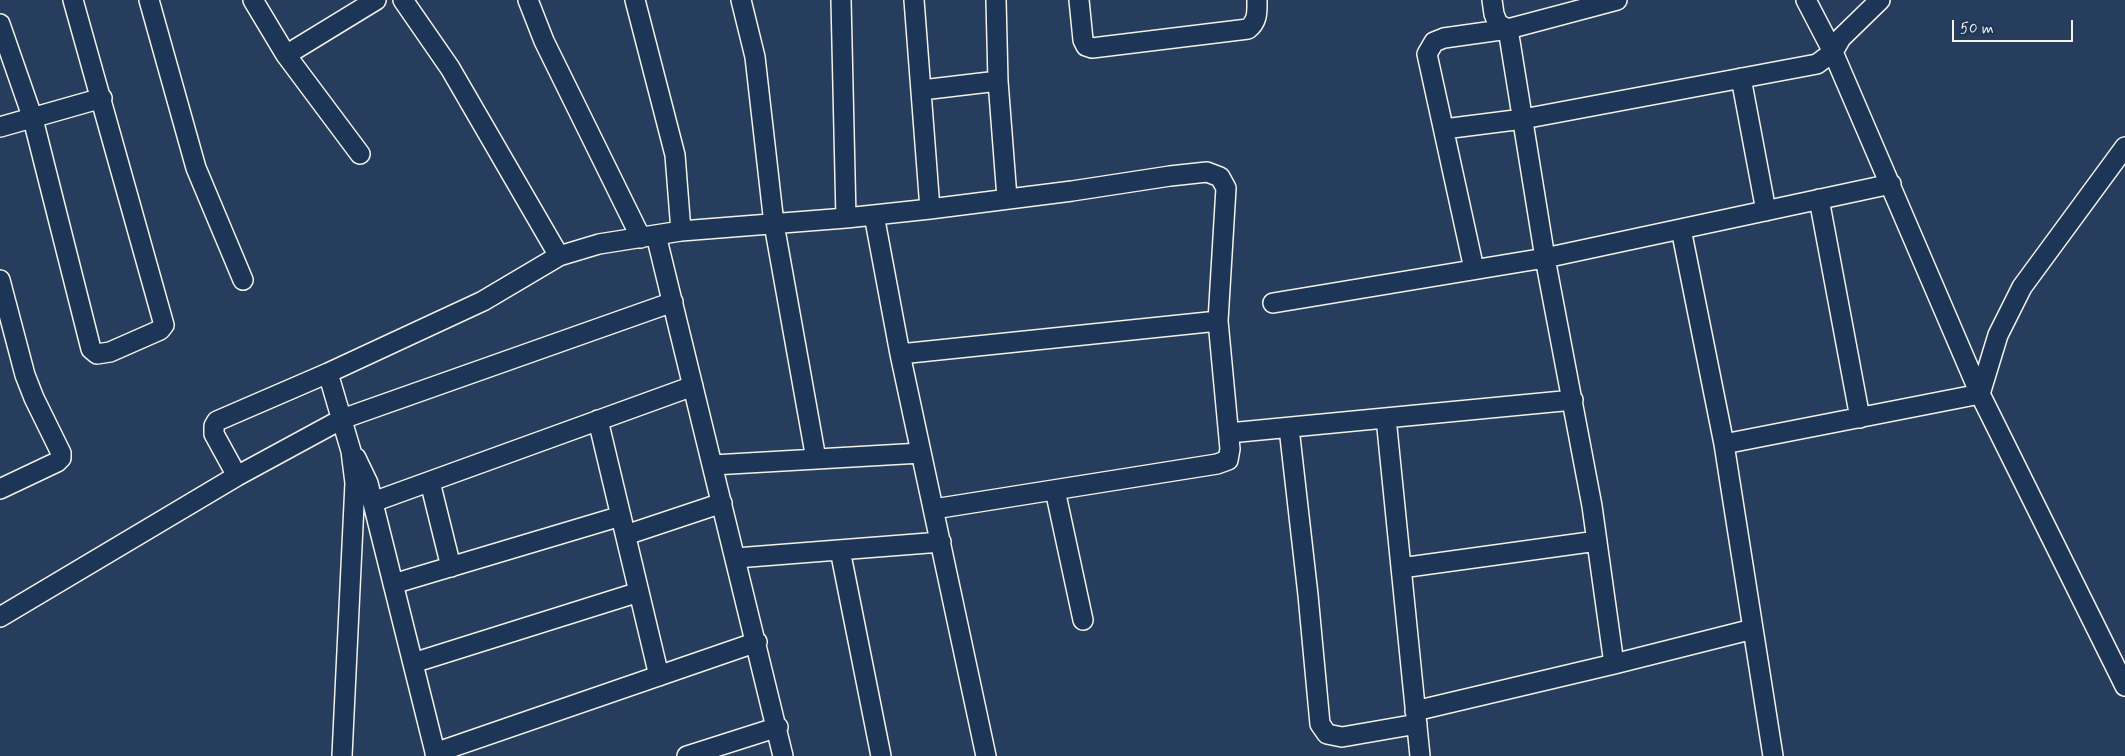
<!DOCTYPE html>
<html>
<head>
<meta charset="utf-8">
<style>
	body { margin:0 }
	#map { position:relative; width:2125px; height:756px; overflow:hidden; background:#263d5d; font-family:Mynerve,sans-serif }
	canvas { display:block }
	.scale { position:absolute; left:1952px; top:20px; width:121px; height:22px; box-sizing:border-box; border:2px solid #f4f1e8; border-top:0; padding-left:6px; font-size:15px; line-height:18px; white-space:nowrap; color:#f4f1e8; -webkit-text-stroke:4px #1d3557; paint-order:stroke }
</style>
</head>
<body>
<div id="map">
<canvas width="2125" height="756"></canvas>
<div class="scale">50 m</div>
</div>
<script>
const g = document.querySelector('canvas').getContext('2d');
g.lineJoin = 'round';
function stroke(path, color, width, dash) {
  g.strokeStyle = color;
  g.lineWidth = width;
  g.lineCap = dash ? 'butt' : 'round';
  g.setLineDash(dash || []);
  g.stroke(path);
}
const street = new Path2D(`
	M149,0L196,168L243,280
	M253,0L286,55L360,154
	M403,0L450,68L559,256
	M528,0L544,41L641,238
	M635,0L675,155L681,231
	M741,0L755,57L774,224L816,459
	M841,0L846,218
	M914,0L930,209
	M996,0L998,81L1007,198
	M1079,0L1083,40L1086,46L1092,48L1248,29C1258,21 1257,12 1257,0
	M1492,0L1494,14L1498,24L1508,29
	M1806,0L1833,52L1980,394L2125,686
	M0,24L33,119L91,349L97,354L110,352L160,330L164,325L73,0
	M1508,29L1545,258L1592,506L1614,664
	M286,55L376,0
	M1741,78L1766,211
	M922,90L998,81
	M0,127L102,98
	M1444,129L1523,119L1817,64L1833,52L1841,38L1880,0
	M1819,199L1860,418
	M874,215L900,354L986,756
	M1681,229L1724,444L1773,756
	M656,235L783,756
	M1474,269L1427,54L1434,42L1444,38L1508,29L1617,0
	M0,280L25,375L34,398L61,453V458L57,462L0,489
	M1273,303L1545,258L1891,184
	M900,354L1218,321
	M328,373L351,451L355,483L342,756
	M1386,418L1420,756
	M598,420L659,676
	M1289,428L1308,595L1320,724L1327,734L1342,737L1417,724
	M1229,433L1573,400
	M1724,444L1980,394L1998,335L2022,287L2125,147
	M356,458L368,483L436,756
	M713,465L921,453
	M237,476L214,434V426L217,421L328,373L483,301L559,256L599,244L681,231L846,218L930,209L1072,191L1170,176L1207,172L1220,177L1226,188L1218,321L1230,449L1228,460L1217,464L934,509
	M430,482L451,567
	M1055,490L1083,620
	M373,502L693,386
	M626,535L722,503
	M840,550L881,756
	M736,558L941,542
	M1401,568L1597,541
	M393,584L621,516
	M0,617L237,476L342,419L673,302
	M413,663L639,592
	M1415,711L1614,664L1753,629
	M435,753L757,642
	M687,756L778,727`);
stroke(street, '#f4f1e8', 22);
stroke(street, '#1d3557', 19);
</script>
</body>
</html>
